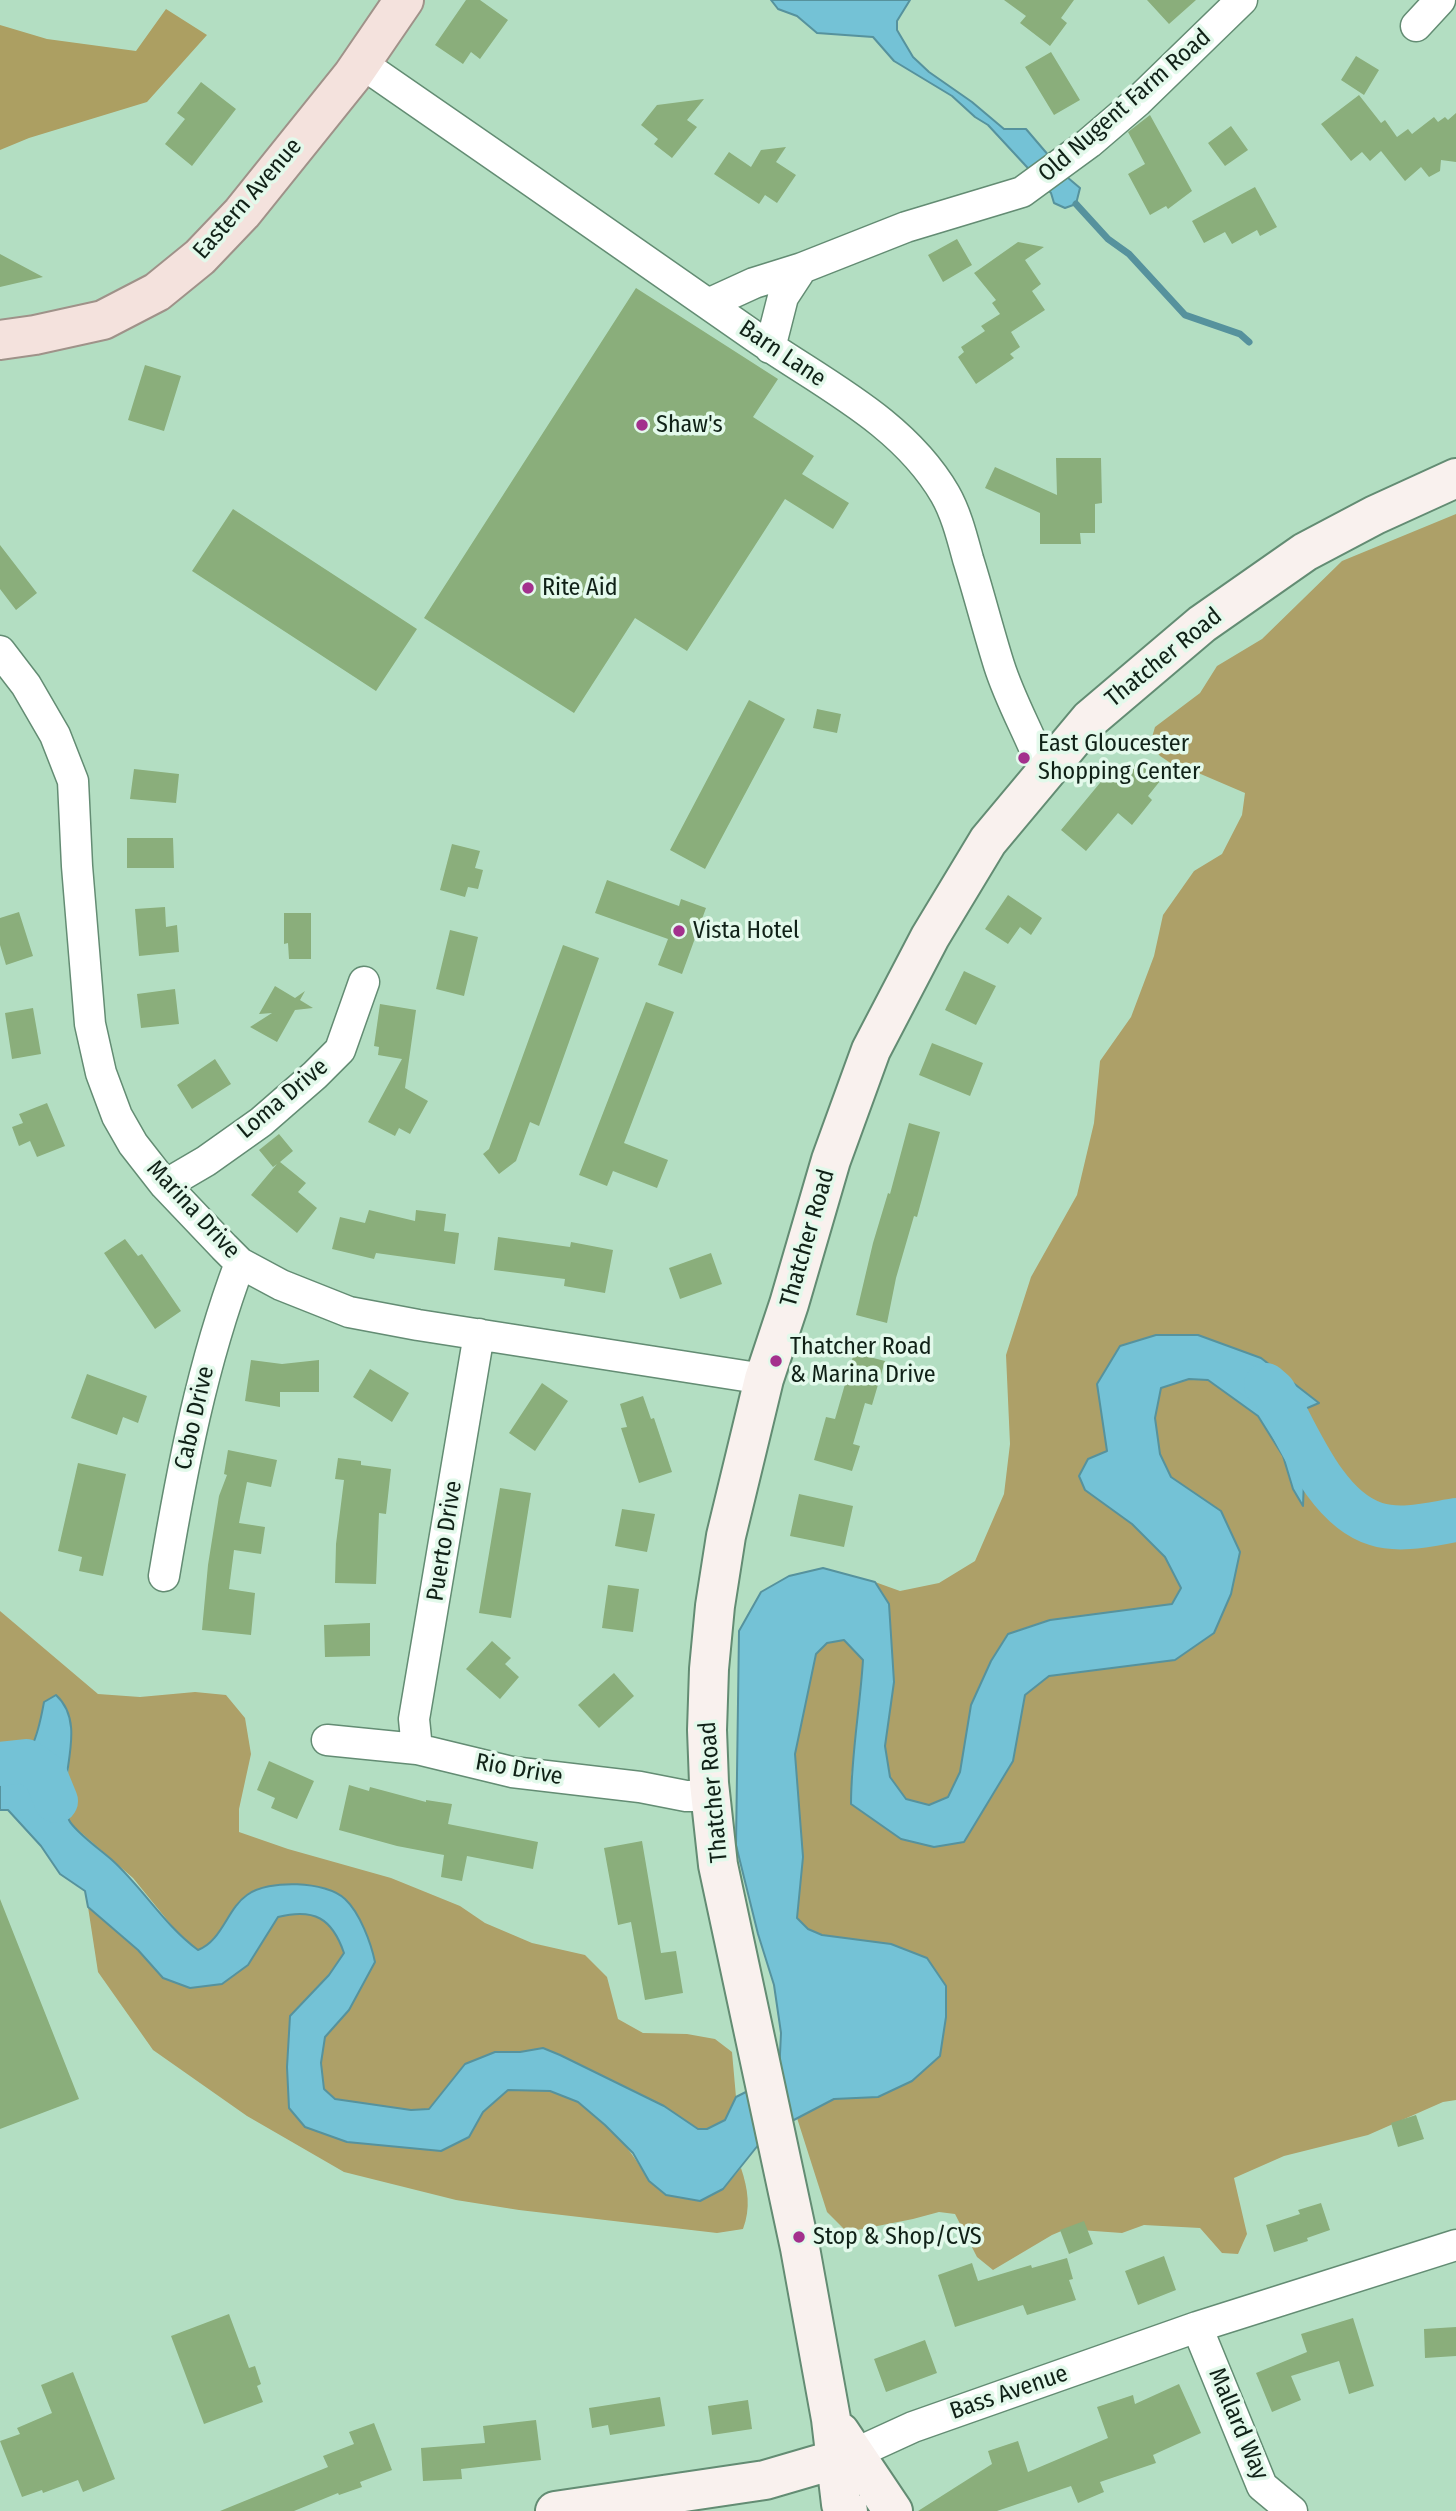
<!DOCTYPE html>
<html>
<head>
<meta charset="utf-8">
<style>
	body { margin:0 }
	canvas { display:block; background:#b3dec2 }
</style>
</head>
<body>
<canvas width="1456" height="2511"></canvas>
<script>
const g = document.querySelector('canvas').getContext('2d');
g.lineJoin = 'round';
function fill(path, color) {
  g.fillStyle = color;
  g.fill(path, 'evenodd');
}
function stroke(path, color, width, dash) {
  g.strokeStyle = color;
  g.lineWidth = width;
  g.lineCap = dash ? 'butt' : 'round';
  g.setLineDash(dash || []);
  g.stroke(path);
}
function label(font, color, halo, rows, align = 'center') {
  g.font = font + ' "Fira Sans Condensed",sans-serif';
  g.lineWidth = 7;
  g.setLineDash([]);
  g.textBaseline = 'middle';
  g.strokeStyle = halo;
  g.fillStyle = color;
  for (const [text, x, y, turn = 0] of rows) {
    g.save();
    g.translate(x, y);
    g.rotate((+turn || 0) * Math.PI / 180);
    g.textAlign = isNaN(turn) ? turn : align;
    if (halo) g.strokeText(text, 0, 0);
    g.fillText(text, 0, 0);
    g.restore();
  }
}
const green = new Path2D(`
	M1456,514V2100L1443,2102L1368,2135L1284,2156L1234,2178L1247,2234L1238,2254L1222,2253L1200,2228L1144,2225L1122,2233L1066,2229L1052,2235L993,2270L977,2257L955,2214L939,2212L913,2219L847,2232L827,2212L797,2118L834,2099L878,2097L912,2081L940,2056L946,2017V1986L927,1958L891,1944L822,1935L808,1929L797,1918L803,1857L795,1754L816,1654L827,1643L844,1640L863,1660L860,1713L851,1777L901,1839L1013,1761L1024,1695L1049,1676L1108,1668L1240,1552L1221,1511L1171,1477L1160,1454L1155,1418L1161,1388L1189,1379L1208,1380L1236,1400L1258,1416L1283,1456L1293,1489L1305,1453L1291,1419L1305,1409L1318,1404L1261,1358L1097,1384L1108,1451L1088,1459L1085,1490L1132,1524L1165,1557L1181,1588L1173,1604L1050,1620L965,1742L960,1772L948,1797L929,1805L906,1799L890,1777L885,1746L894,1682L889,1605L875,1582L900,1591L939,1583L975,1561L1004,1494L1010,1444L1006,1355L1031,1277L1077,1195L1094,1123L1100,1061L1131,1017L1154,956L1163,915L1194,871L1222,854L1242,815L1245,793L1189,769L1172,764L1160,756L1150,744L1155,727L1200,693L1217,666L1262,639L1342,561Z
	M0,1611L98,1694L140,1697L195,1692L226,1695L245,1718L251,1754L239,1809V1832L288,1849L391,1878L460,1906L485,1923L532,1943L585,1955L607,1977L618,2019L643,2033L687,2034L715,2039L732,2052L736,2097L725,2120L707,2129H698L664,2106L560,2055L543,2048L520,2052H495L429,2109L411,2110L335,2099L324,2089L321,2063L325,2036L349,2010L375,1962L288,1884C274,1886 256,1886 245,1896C228,1912 221,1941 198,1950L181,1937L133,1878L69,1822L65,1804L69,1764L44,1702C39,1729 33,1767 0,1767Z
	M88,1907L138,1950L163,1978L222,1984L248,1965L278,1917C314,1908 332,1918 344,1953L329,1975L290,2016L289,2108L469,2137L483,2112L508,2090C522,2091 539,2088 552,2091C595,2103 628,2144 649,2181L723,2189L741,2168C748,2189 751,2208 743,2229L717,2233L519,2210L456,2200L344,2172L247,2116L153,2050L98,1972Z`);
const forest = new Path2D(`
	M166,9L207,35L147,102L29,138L0,150V25L47,39L136,51Z`);
const water = new Path2D(`
	M771,0H910L897,21V30L913,57L929,72L972,102L1004,129H1026L1067,177L1080,188L1076,204L1065,208L1054,203L1051,193L988,125L975,117L952,96L894,61L873,37L817,33L797,16L778,9Z
	M1156,1335H1198L1261,1358L1319,1403L1305,1409L1291,1419L1305,1453L1303,1506L1293,1489L1283,1456L1258,1416L1208,1380L1189,1379L1161,1388L1155,1418L1160,1454L1171,1477L1221,1511L1240,1552L1231,1594L1214,1633L1175,1660L1049,1676L1025,1695L1013,1761L964,1842L934,1847L901,1839L851,1804C851,1756 860,1708 863,1660L844,1640L827,1643L816,1654L795,1754L803,1857L797,1918L808,1929L822,1935L891,1944L927,1958L946,1986V2017L940,2056L912,2081L878,2097L834,2099L767,2134L723,2189L700,2201L666,2195L649,2181L633,2153L605,2125L578,2102L550,2091L508,2090L483,2112L469,2137L441,2151L347,2142L305,2127L289,2108L287,2067L290,2016L329,1975L344,1953C332,1918 314,1908 278,1917L248,1965L222,1984L190,1988L163,1978L138,1950L88,1907L85,1891L60,1874L41,1846L8,1810H0V1767C33,1767 39,1729 44,1702L56,1695C91,1727 53,1784 69,1820C74,1831 102,1851 112,1860C143,1888 164,1925 198,1950C222,1941 227,1909 247,1895C269,1879 326,1881 345,1899C360,1913 371,1943 375,1962L349,2010L325,2037L321,2063L324,2089L335,2099L411,2110L429,2109L465,2064L495,2052H520L543,2048L560,2055L664,2106L698,2129H707L725,2120L736,2097L779,2075L781,2033L774,1985L758,1934L736,1845L739,1631L761,1592L789,1576L823,1568L875,1582L889,1604L894,1682L885,1746L890,1777L906,1799L929,1805L948,1797L960,1772L971,1705L991,1661L1008,1634L1050,1620L1172,1604L1181,1588L1165,1557L1132,1524L1085,1490L1079,1476L1088,1459L1107,1451L1097,1384L1120,1346Z`);
const stream = new Path2D(`
	M1076,204L1108,239L1129,254L1185,315L1240,334L1249,342`);
const river = new Path2D(`
	M1266,1385L1274,1392C1298,1435 1326,1509 1376,1524C1401,1532 1431,1524 1456,1520
	M0,1764L26,1761L45,1774L56,1801`);
const building = new Path2D(`
	M466,0H480L508,20L480,59L471,52L463,64L435,45Z
	M1004,0H1074L1061,18L1067,23L1050,46L1020,23L1026,16Z
	M1147,0H1196L1169,24Z
	M1051,52L1080,100L1054,115L1025,67Z
	M1356,56L1379,70L1364,95L1341,80Z
	M201,82L236,109L192,166L165,144L185,119L177,113Z
	M1359,95L1381,123L1385,120L1397,137L1408,129L1412,134L1434,117L1438,122L1445,117L1448,120L1456,113V162L1441,160L1440,171L1429,177L1421,167L1405,181L1381,151L1370,161L1362,152L1351,161L1321,124Z
	M704,99L687,120L697,127L672,158L654,144L658,139L641,125L657,105Z
	M1150,115L1192,191L1168,209L1166,206L1150,215L1128,174L1145,164L1128,132Z
	M1231,126L1248,150L1225,166L1208,143Z
	M786,147L776,162L796,175L777,203L765,195L759,204L714,174L729,152L751,167L761,150Z
	M1255,187L1277,227L1260,236L1257,230L1232,244L1225,232L1204,243L1192,221Z
	M957,239L972,265L943,282L928,255Z
	M1018,242L1044,247L1025,260L1041,284L1032,291L1045,310L1011,332L1020,347L1010,354L1014,358L976,384L958,357L964,352L961,347L985,331L981,326L1000,314L992,303L996,300L974,273Z
	M0,254L43,277L0,287Z
	M636,288L778,379L753,417L814,456L802,474L849,503L833,529L785,499L687,651L635,618L574,713L424,618Z
	M145,365L181,376L164,431L128,420Z
	M1056,458H1101L1102,503L1095,504V533H1080L1081,544H1040V513L985,488L995,467L1057,495Z
	M233,509L417,629L376,691L192,571Z
	M0,545L37,593L16,610L0,589Z
	M749,700L785,719L705,869L670,850Z
	M817,709L841,714L837,733L813,728Z
	M1137,762L1160,781L1148,796L1152,800L1132,825L1118,813L1086,851L1061,830L1109,772L1121,782Z
	M134,769L179,774L176,803L130,799Z
	M127,838H173L174,868H127Z
	M452,844L480,851L475,868L483,870L478,889L468,887L465,897L440,890Z
	M607,880L679,906L681,899L706,908L682,974L658,965L668,939L595,913Z
	M1008,895L1042,918L1031,935L1020,927L1008,944L985,929Z
	M165,907L166,927L177,925L179,952L139,956L135,909Z
	M19,912L33,956L6,965L0,945V918Z
	M284,913H311V959H289L288,943L284,944Z
	M450,930L478,937L464,996L436,989Z
	M563,945L599,958L539,1126L530,1122L516,1161L499,1174L483,1154L489,1149Z
	M964,971L996,986L976,1025L945,1010Z
	M275,986L295,998L305,991L300,1000L313,1008L295,1010L277,1042L250,1027L272,1013L259,1014Z
	M175,989L179,1024L141,1028L137,994Z
	M646,1002L674,1012L624,1143L668,1160L657,1188L613,1171L607,1186L579,1175Z
	M380,1004L416,1010L405,1088L428,1101L410,1134L399,1128L395,1136L368,1122L402,1059L378,1055L379,1047L374,1046Z
	M33,1008L41,1054L12,1059L5,1013Z
	M932,1043L983,1063L970,1096L919,1075Z
	M215,1059L231,1084L192,1109L177,1085Z
	M47,1103L65,1146L37,1157L30,1141L19,1146L12,1127L23,1123L19,1114Z
	M909,1123L940,1132L917,1217L914,1216L896,1278L887,1323L856,1315L873,1243L888,1193L890,1194Z
	M279,1134L293,1151L280,1162L306,1183L298,1192L317,1208L297,1233L251,1195L277,1164L273,1167L259,1150Z
	M369,1210L415,1221L416,1210L446,1214L444,1231L459,1233L455,1264L376,1253L374,1259L332,1249L340,1217L365,1223Z
	M498,1237L570,1247L571,1242L613,1250L605,1293L564,1286L565,1279L494,1270Z
	M125,1239L138,1256L142,1254L181,1311L155,1329L104,1253Z
	M711,1253L722,1284L680,1299L669,1268Z
	M854,1353L885,1361L872,1405L865,1403L853,1444L860,1446L852,1471L814,1460L826,1417L835,1419Z
	M251,1360L282,1364L319,1360V1392H280V1407L245,1401Z
	M370,1369L409,1393L392,1422L353,1397Z
	M87,1374L147,1396L138,1423L123,1417L117,1435L71,1418Z
	M542,1383L568,1401L535,1451L509,1433Z
	M643,1396L651,1419L654,1418L672,1472L639,1483L621,1428L627,1427L620,1404Z
	M228,1450L277,1460L271,1487L247,1482L239,1523L265,1527L261,1554L234,1550L229,1589L255,1593L251,1635L202,1630L208,1565L219,1496L227,1475L224,1474Z
	M338,1458L361,1461V1465L391,1469L386,1514L379,1513L376,1584L335,1583L336,1544L344,1480L335,1479Z
	M78,1463L126,1474L103,1576L79,1571L82,1557L58,1551Z
	M500,1488L531,1493L511,1618L479,1613Z
	M799,1494L853,1506L844,1547L790,1536Z
	M622,1509L655,1514L647,1552L615,1546Z
	M608,1585L639,1589L633,1632L602,1628Z
	M370,1623V1656L325,1657L324,1625Z
	M492,1641L511,1658L505,1664L519,1677L500,1699L466,1669Z
	M614,1673L634,1696L599,1728L578,1705Z
	M269,1761L314,1781L297,1819L271,1808L275,1798L257,1790Z
	M349,1785L369,1791L370,1787L426,1802V1800L452,1804L448,1824L538,1842L533,1869L467,1856L462,1881L441,1877L444,1855L397,1846L339,1830Z
	M642,1841L661,1953L676,1951L683,1993L645,2000L631,1922L618,1925L604,1848Z
	M0,1899L79,2099L0,2129Z
	M1416,2115L1424,2139L1398,2147L1391,2123Z
	M1321,2203L1330,2230L1307,2238L1308,2241L1274,2252L1266,2225L1300,2214L1298,2210Z
	M1084,2221L1093,2244L1069,2254L1060,2230Z
	M1164,2256L1176,2290L1138,2305L1125,2271Z
	M1067,2258L1073,2279L1069,2280L1076,2300L1027,2315L1023,2305L955,2327L938,2275L972,2263L978,2281L1031,2265L1032,2268Z
	M229,2314L249,2368L255,2366L261,2384L257,2386L263,2402L204,2424L171,2336Z
	M1353,2318L1374,2386L1349,2394L1339,2361L1291,2376L1301,2400L1272,2412L1256,2373L1307,2352L1301,2334Z
	M1456,2327V2356L1425,2358L1424,2329Z
	M925,2340L937,2373L886,2392L874,2359Z
	M73,2372L115,2479L83,2492L78,2480L43,2493L42,2490L22,2497L0,2441L20,2434L17,2428L52,2413L41,2385Z
	M1179,2384L1201,2433L1153,2455L1156,2463L1100,2482L1104,2492L1078,2503L1071,2486L997,2511H918L992,2464L988,2451L1018,2441L1028,2472L1108,2438L1097,2407L1133,2395L1135,2404Z
	M660,2397L665,2426L610,2435L608,2425L592,2428L589,2408Z
	M748,2400L752,2429L712,2435L708,2406Z
	M536,2420L541,2460L461,2469L462,2479L423,2481L421,2448L485,2443L483,2426Z
	M374,2423L392,2470L360,2482L362,2487L339,2495L338,2493L294,2511H220L328,2467L323,2456L354,2444L349,2432Z`);
const minor = new Path2D(`
	M1416,26L1440,0
	M361,63C491,153 622,243 751,334C819,382 902,420 945,494C956,513 962,537 968,559C979,594 988,630 999,665C1011,703 1031,736 1044,772
	M802,268L906,227L1022,192L1089,143L1138,101L1242,0
	M708,304L754,283L802,268L783,297L770,348
	M0,651L26,685L55,735L73,781L77,866L90,1024L101,1073L117,1116L133,1144L165,1185L224,1247L240,1263L281,1285L349,1312L418,1325L764,1379
	M165,1185L206,1161L261,1122L315,1075L340,1050L364,982
	M164,1576C182,1469 202,1364 240,1263
	M327,1740L417,1749L512,1772L640,1787L686,1796H710
	M417,1749L414,1719L479,1334
	M1197,2327L1262,2486L1292,2511
	M854,2454L913,2427L1197,2327L1456,2245`);
const secondary = new Path2D(`
	M840,2432L893,2511
	M555,2511L765,2480L854,2454
	M848,2511L841,2504L831,2419L800,2248L718,1865L709,1783L707,1730L709,1669L715,1606L726,1536L764,1379L789,1304L831,1160L871,1050L930,937L988,841L1090,719L1202,624L1305,552L1375,515L1456,478`);
const primary = new Path2D(`
	M0,340L35,335L103,320L157,292L200,257L242,213L352,76L404,0`);
const markers = [
	[642,425,7,"#a3318d"],
	[528,588,7,"#a3318d"],
	[1024,758,7,"#a3318d"],
	[679,931,7,"#a3318d"],
	[776,1361,7,"#a3318d"],
	[799,2237,7,"#a3318d"]
];
const streetNames = [
	["Old Nugent Farm Road",1125,106,-41],
	["Eastern Avenue",248,199,-49],
	["Barn Lane",782,354,34],
	["Thatcher Road",1164,658,-39],
	["Loma Drive",283,1099,-40],
	["Marina Drive",193,1210,47],
	["Thatcher Road",808,1238,-74],
	["Cabo Drive",195,1418,-77],
	["Puerto Drive",445,1541,-81],
	["Rio Drive",519,1770,10],
	["Thatcher Road",714,1792,-95],
	["Bass Avenue",1009,2393,-19],
	["Mallard Way",1238,2424,67]
];
const poiNames = [
	["Shaw's",656,425],
	["Rite Aid",542,588],
	["East Gloucester",1038,744],
	["Shopping Center",1038,772],
	["Vista Hotel",693,931],
	["Thatcher Road",790,1347],
	["& Marina Drive",790,1375],
	["Stop & Shop/CVS",813,2237]
];
fill(green, '#ada068');
fill(forest, '#ac9f62');
fill(water, '#74c2d6');
stroke(water, '#56929d', 2);
stroke(stream, '#56929d', 7);
stroke(river, '#74c2d6', 44);
fill(building, '#8aae7b');
stroke(minor, '#638c73', 33);
stroke(secondary, '#638c73', 42);
stroke(primary, '#9f9289', 42);
stroke(minor, '#fff', 30);
stroke(secondary, '#f9f1ee', 38);
stroke(primary, '#f4e2dd', 38);
for (const [x, y, r, color] of markers) {
  const dot = new Path2D();
  dot.arc(x, y, r, 0, 2 * Math.PI);
  g.fillStyle = color;
  g.fill(dot);
  stroke(dot, '#e3f9eb', 2.5);
}
label('24px', '#102117', '#e3f9eb', streetNames);
label('24px', '#102117', '#e3f9eb', poiNames, 'left');
</script>
</body>
</html>
